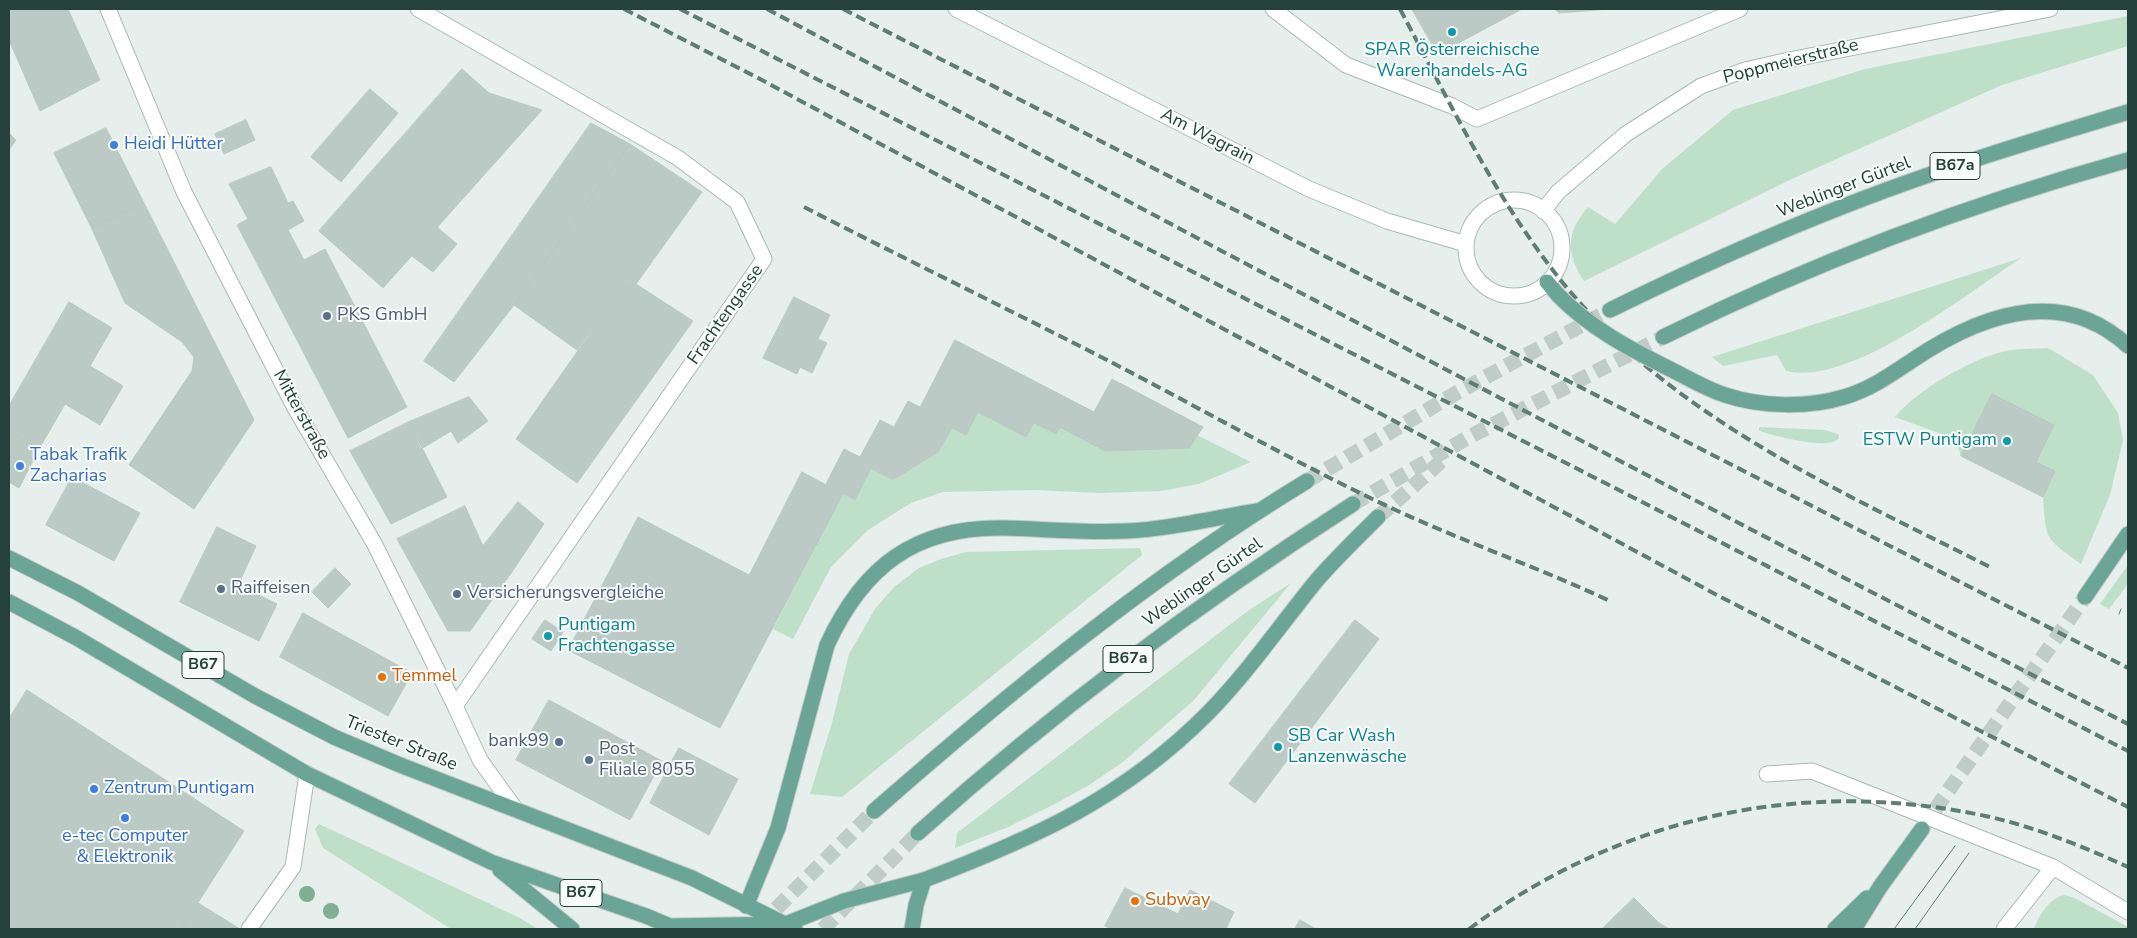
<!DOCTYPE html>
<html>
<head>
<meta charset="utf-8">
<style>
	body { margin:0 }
	#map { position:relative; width:2137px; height:938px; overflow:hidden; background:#e6efeb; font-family:"Nunito Sans",sans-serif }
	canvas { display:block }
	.frame { position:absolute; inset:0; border:10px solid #24423a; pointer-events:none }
</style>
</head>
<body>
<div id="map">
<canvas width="2137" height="938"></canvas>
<div class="frame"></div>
</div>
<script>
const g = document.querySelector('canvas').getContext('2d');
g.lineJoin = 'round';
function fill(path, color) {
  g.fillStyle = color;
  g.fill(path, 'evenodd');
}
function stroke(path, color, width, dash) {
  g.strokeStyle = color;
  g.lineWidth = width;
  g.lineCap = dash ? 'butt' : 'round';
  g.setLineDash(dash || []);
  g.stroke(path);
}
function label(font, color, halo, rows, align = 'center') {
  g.font = font + ' "Nunito Sans",sans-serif';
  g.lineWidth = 4;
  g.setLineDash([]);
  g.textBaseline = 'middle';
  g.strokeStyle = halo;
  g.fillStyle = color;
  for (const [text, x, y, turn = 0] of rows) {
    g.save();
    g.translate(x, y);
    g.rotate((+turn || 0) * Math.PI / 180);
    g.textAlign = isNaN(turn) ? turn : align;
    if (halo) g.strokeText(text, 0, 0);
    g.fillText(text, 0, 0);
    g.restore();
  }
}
const green = new Path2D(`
	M2128,16V46L2002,85L1794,178L1584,281C1566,254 1566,232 1588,207L1615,224L1662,169L1733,110L1865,69Z
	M2021,258C1968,293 1850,387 1786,371L1777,355L1723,366L1712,357Z
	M2048,348L2093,375L2118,413L2123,440L2110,495L2081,564C2045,537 2046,542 2043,497L1961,456L1955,439L1895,417C1916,391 1969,360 2002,352C2016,348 2033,349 2048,348Z
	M978,412L1026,437L1034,423L1056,434L1060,427L1197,435L1251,462L1199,484L1161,491L1100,493L1035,490L943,492L911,503L868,530L831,567L793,639L773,629L843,494L855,500L871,468L894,480L938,452L952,428L966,435Z
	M1759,427L1825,430L1838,434L1839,438C1830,451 1777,436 1762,432L1759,430Z
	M1140,548L1142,555L842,797L810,794L832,723L849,654L875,609L894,587L919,568L941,559L966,552Z
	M2128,565V584L2109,609L2100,604Z
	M1291,583L1194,700L1123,762L1089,785L1053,805L1008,827L955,848L957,833L1249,610Z
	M319,824L520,918L538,929H451L323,848L315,829Z
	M2064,895L2075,898L2128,927V929H2034C2038,916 2050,898 2064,895Z`);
const building = new Path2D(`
	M9,9H68L100,80L40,111L9,40Z
	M1412,9H1522L1438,54Z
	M1555,9H1609L1559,13Z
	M462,69L489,93L542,110L383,288L319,231Z
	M370,89L398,113L341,182L311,157Z
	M246,120L255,140L224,154L215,134Z
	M591,123L630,144L514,305L454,382L424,361Z
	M106,128L144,203L92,229L54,153Z
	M9,133L16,140L9,150Z
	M630,144L702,192L636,284L619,292L577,350L514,305Z
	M271,167L288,203L293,201L304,221L288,230L304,260L325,249L407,407L348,438L237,225L248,219L229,184Z
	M144,203L254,420L194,509L129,465L192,371L194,357L182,342L125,303L92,229Z
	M437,227L457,244L433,272L412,256Z
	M636,284L693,321L577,483L516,439L619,292Z
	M794,297L830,315L818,339L827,343L812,373L800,367L797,374L763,358Z
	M69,302L112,328L90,366L123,386L100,425L65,404L39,449L9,431V406Z
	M955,340L1094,412L1112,379L1203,427L1189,448L1105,451L1060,427L1056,434L1034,423L1026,437L978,412L966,435L952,428L938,452L893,480L871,468L855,500L826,484L844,449L860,457L880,420L894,427L908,401L920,407Z
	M1992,394L2054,425L2036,462L2055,471L2043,497L1961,456Z
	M469,397L488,421L458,443L451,431L421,449L409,422Z
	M409,422L447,497L391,524L350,451Z
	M9,431L39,449L19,488L9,482Z
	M802,472L843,494L720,728L568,650L638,517L749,575Z
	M72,477L140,513L114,561L46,525Z
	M518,502L544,524L514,569L484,545Z
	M465,506L482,544L514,569L470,631H448L397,539Z
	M217,527L256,546L238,585L277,604L259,641L180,602Z
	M335,568L351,584L328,608L312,592Z
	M303,613L412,673L388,716L280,657Z
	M545,620L563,632L551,651L532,639Z
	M1355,620L1379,639L1326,709L1301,690Z
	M27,690L244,831L181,929H9V719Z
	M1301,690L1326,709L1255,803L1229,784Z
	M549,700L662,761L630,820L516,760Z
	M679,748L738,779L709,835L650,803Z
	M1125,888L1178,914L1190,890L1234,912L1226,929H1112L1105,926Z
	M1634,898L1658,922L1669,929H1602Z
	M198,903L240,929H181Z
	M1300,920L1314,928V929H1295Z`);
const primaryTunnel = new Path2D(`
	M1307,481L1458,392L1610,310
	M1353,504L1469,437L1663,337
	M1378,517L1445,458
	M1922,828L2085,597
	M760,925L874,811
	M823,929L918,833`);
const lane = new Path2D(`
	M1273,9L1346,65L1452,106L1477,119L1740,9
	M1767,774L1812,771L2053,867L2128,912
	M249,929L293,867L307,774
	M2004,929L2053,867`);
const street = new Path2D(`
	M108,9L184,192L295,408L374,543L455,706L480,760L516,810
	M418,9L678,158L737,202L764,259L455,706`);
const secondary = new Path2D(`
	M956,9L1309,189L1387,221L1466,244
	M1466 248a48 48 0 1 1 96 0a48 48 0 1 1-96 0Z
	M1543,211L1558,192L1626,134L1701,86L1745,70L1789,60L2050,9`);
const primary = new Path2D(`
	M1547,282L1558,295
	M1610,310C1689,271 1769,235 1852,203C1942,168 2035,140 2128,112
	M1663,337C1811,264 1969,204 2128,160
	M1670,369C1688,378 1706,389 1725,395C1761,407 1808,408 1844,397C1876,388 1902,366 1930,349C1994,310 2067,290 2128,346
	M9,558L78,593L255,696L334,737L400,765L692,878L795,929
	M2085,597L2128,534
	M9,602L75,637L307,774L491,862L646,916L677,929
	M874,811C1011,691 1151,576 1307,481
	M918,833C1054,711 1199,603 1353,504
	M500,870L572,929
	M746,906L778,828L827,645C863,567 915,526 1004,528C1045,529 1085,533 1126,531C1170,529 1214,518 1257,511
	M671,926L786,924L844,901L924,880
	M912,929L916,905L924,880C1035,838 1124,798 1209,712C1249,671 1281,624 1317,580C1336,558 1357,538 1378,517
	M1835,929L1867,898
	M1854,929L1880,887L1922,829`);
const tram = new Path2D(`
	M2119,614L2121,609
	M1894,929L1955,846
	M1915,929L1969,853`);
const rail = new Path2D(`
	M624,9L760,79L1717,595L2128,807
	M680,9L2128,751
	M767,9C1219,250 1672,491 2128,724
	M843,9L2128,668
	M1400,9C1448,99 1492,192 1555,273C1666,415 1834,488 1990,567
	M804,207C905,259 1006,308 1107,360C1200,408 1292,461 1387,506C1461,541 1538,567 1612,602
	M1469,929C1621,816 1805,776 1990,817C2038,828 2084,847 2128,867`);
const primaryBridge = new Path2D(`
	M1558,295C1590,328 1630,349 1670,369`);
const trees = [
	[307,894],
	[331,911]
];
const markers = [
	[1452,32,5,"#0f9aa8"],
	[114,145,5,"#3f7fe0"],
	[327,316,5,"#5c6f8a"],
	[2007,441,5,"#0f9aa8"],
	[20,466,5,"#3f7fe0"],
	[221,589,5,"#5c6f8a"],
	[457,594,5,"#5c6f8a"],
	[548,636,5,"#0f9aa8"],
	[382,677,5,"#e8710a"],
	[559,742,5,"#5c6f8a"],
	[1278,747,5,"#0f9aa8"],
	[589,760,5,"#5c6f8a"],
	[94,789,5,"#3f7fe0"],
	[125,818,5,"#3f7fe0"],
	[1135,901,5,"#e8710a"]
];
const shields = [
	[1955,166,50],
	[1128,659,50],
	[203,665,42],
	[581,893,42]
];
const shieldNames = [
	["B67a",1955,166],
	["B67a",1128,659],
	["B67",203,665],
	["B67",581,893]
];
const cultureNames = [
	["SPAR Österreichische",1452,51,"center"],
	["Warenhandels-AG",1452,72,"center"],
	["ESTW Puntigam",1997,441,"right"],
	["Puntigam",558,626],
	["Frachtengasse",558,647],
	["SB Car Wash",1288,737],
	["Lanzenwäsche",1288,758]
];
const streetNames = [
	["Poppmeierstraße",1791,62,-14],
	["Am Wagrain",1207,137,27],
	["Weblinger Gürtel",1844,188,-21],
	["Frachtengasse",726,315,-55],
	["Mitterstraße",301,415,61],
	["Weblinger Gürtel",1203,583,-35],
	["Triester Straße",401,744,22]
];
const shopNames = [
	["Heidi Hütter",124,145],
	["Tabak Trafik",30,456],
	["Zacharias",30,477],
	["Zentrum Puntigam",104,789],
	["e-tec Computer",125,837,"center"],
	["& Elektronik",125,858,"center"]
];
const serviceNames = [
	["PKS GmbH",337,316],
	["Raiffeisen",231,589],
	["Versicherungsvergleiche",467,594],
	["bank99",549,742,"right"],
	["Post",599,750],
	["Filiale 8055",599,771]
];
const foodNames = [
	["Temmel",392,677],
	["Subway",1145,901]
];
fill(green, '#bfe0c8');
fill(building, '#bbcac4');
stroke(building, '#b8c9c2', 1);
stroke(primaryTunnel, '#bfccc8', 15, [15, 8]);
stroke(lane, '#a8b8b2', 17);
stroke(street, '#a8b8b2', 17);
stroke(secondary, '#a4bbb3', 17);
stroke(primary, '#c2cac8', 17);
stroke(lane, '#fff', 15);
stroke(street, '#fff', 15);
stroke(secondary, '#fff', 15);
stroke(primary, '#6aa596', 15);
stroke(tram, '#5f7d75', 1);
stroke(rail, '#5f7d75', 4, [10, 5]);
stroke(primaryBridge, '#c2cac8', 17, []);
stroke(primaryBridge, '#6aa596', 15);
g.fillStyle = '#80af93';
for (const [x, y] of trees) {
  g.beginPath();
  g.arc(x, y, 8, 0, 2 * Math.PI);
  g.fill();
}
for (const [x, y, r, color] of markers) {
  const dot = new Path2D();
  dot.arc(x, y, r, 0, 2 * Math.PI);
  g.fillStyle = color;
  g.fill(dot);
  stroke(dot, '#f7fbf9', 2);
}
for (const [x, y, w] of shields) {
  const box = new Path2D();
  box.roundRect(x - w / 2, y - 13.5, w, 27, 4);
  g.fillStyle = '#f7fbf9';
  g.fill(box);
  stroke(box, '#24423a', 1);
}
label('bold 16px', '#24423a', null, shieldNames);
label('18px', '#0d838f', '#f7fbf9', cultureNames, 'left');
label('18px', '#24423a', '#f7fbf9', streetNames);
label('18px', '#366cbe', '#f7fbf9', shopNames, 'left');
label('18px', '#4e5e75', '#f7fbf9', serviceNames, 'left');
label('18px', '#c56008', '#f7fbf9', foodNames, 'left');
</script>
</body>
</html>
